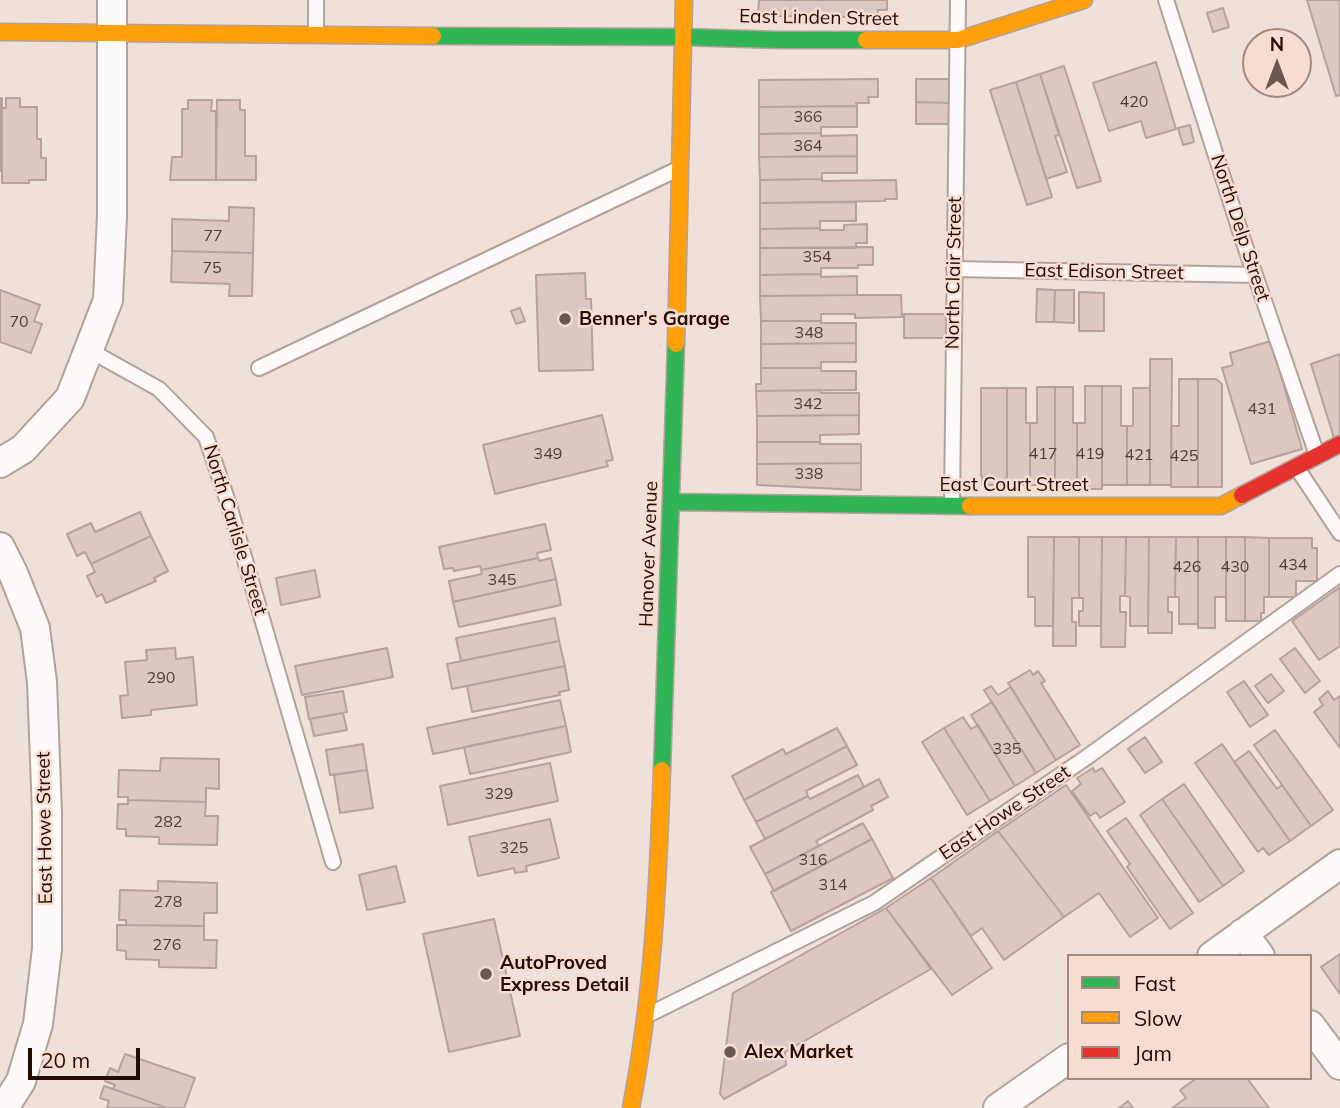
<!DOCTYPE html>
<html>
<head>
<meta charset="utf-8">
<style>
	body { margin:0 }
	#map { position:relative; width:1340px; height:1108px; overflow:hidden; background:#efe0d9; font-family:Mulish,sans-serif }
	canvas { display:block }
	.legend { position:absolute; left:1067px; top:954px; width:245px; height:126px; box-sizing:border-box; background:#f7dcd1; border:2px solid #a2897f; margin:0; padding:9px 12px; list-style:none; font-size:21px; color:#230d05 }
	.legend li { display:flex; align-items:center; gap:14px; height:35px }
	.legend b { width:35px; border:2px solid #a2897f }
	.north { position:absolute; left:1242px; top:28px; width:70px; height:70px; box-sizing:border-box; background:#f7dcd1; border:2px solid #a2897f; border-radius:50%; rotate:0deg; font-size:19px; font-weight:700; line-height:28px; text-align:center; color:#230d05 }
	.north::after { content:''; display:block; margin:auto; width:24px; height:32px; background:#6a574f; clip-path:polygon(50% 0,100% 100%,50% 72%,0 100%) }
	.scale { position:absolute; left:28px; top:1048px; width:112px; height:32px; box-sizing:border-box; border:4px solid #230d05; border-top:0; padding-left:9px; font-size:21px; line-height:24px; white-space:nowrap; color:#230d05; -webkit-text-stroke:5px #f7dcd1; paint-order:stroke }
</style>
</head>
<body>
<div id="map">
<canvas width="1340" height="1108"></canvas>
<ul class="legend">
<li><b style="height:9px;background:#30b455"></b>Fast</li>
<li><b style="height:9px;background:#ff9f0a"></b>Slow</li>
<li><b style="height:9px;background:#e5322d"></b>Jam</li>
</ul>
<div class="north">N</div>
<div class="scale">20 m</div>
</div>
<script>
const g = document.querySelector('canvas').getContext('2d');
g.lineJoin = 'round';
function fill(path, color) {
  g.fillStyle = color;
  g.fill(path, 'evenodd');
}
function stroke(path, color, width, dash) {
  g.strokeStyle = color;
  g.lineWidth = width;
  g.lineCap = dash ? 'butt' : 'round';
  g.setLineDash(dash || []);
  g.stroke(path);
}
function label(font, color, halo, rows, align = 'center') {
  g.font = font + ' Mulish,sans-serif';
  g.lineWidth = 5;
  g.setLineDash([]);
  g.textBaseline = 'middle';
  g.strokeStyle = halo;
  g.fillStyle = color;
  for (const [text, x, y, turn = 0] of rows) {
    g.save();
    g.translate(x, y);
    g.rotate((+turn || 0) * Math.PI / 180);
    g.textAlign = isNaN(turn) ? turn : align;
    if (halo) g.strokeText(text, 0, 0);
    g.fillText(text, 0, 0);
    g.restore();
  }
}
const building = new Path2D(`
	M759,0H887V10H878V14H867V17L772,16V12H758Z
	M1307,0H1340V95L1336,96Z
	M1223,8L1229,27L1213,32L1207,13Z
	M1156,62L1176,129L1146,138L1141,121L1109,131L1093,83Z
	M1064,66L1101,181L1077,188L1040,74Z
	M1040,74L1059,135L1055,136L1067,172L1046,179L1016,82Z
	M878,79V97H868L869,103H856L857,106L759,107V80Z
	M916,79H950V103L916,102Z
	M1016,82L1052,197L1027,205L990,90Z
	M0,98H2V171H0Z
	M6,98H20V107H37V139H41V158H46V180H29V183H2V108H6Z
	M188,100H212L211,111H216V180H170L172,157H182V109H188Z
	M217,100H240V110H245V156H256V180H216Z
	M916,102L950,103V124H916Z
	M857,106V127H821V133L759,134V107Z
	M1190,125L1194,142L1183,145L1178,128Z
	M821,133V136L857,135V156L759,157V134Z
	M857,156V173H822V179L760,180L759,157Z
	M822,179V181L896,180L897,199H885V201L760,203V180Z
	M856,202V221H820V228L760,229V203Z
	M229,207L254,208L253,253L172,251V219L229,221Z
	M867,224V243H856V248H760V229L820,228V230H844V225Z
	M873,247V265H858V268H821V274L760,275V248Z
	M172,251L253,253L252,296H229L230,284L171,282Z
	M585,273L586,299H591L593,370L539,371L536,275Z
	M821,274V277L857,276V295L760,296V275Z
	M1037,289L1055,290L1054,322H1036Z
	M0,290L40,305L34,321L42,324L31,353L0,342Z
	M1055,290H1074V323L1054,322Z
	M1079,292L1104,293V331H1079Z
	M857,295H901L902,317L855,318V314H821V321H761L760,296Z
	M520,308L525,321L516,324L511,311Z
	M904,314H949V338H904Z
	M761,321H821V323H856V343L761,344Z
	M1271,341L1302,449L1251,464L1222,368L1233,365L1230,353Z
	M856,343V362H821V368H761V344Z
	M1340,354V435L1334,438L1311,364Z
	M1150,359H1172L1171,485H1150Z
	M761,368H821V371H856V390L756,391V384H761Z
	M1179,379H1198V487H1171V426H1179Z
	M1198,379H1216L1222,384V487H1198Z
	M1085,386H1102V489H1077V423H1085Z
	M1102,386H1121V426H1127V485H1102Z
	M1037,387H1055V485H1030V423H1037Z
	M1055,387H1073V423H1077V485H1055Z
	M981,388H1007V485H982V476H981Z
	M1007,388H1026V423H1030V485H1007Z
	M1133,388H1150V485H1127V426H1133Z
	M821,390V393H859V415L757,416L756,391Z
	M602,415L613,460L606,461L608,466L495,494L483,445Z
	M859,415V434L820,435V442H757V416Z
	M757,442H820V444H861V463L757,464Z
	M861,463V490L757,485V464Z
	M140,512L151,536L91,564L85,552L77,556L67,534L91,523L95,532Z
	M545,524L551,550L537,553L538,558L481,570L480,566L454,571L453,568L444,569L439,547Z
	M151,536L168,571L154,578L156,581L106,603L102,594L97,597L87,576L95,572L91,564Z
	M1028,537H1054L1053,626H1035V597H1028Z
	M1054,537H1079V598H1072V622H1076V646H1053Z
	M1079,537H1102L1101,626H1079V611H1083V598H1079Z
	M1102,537H1126L1125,596H1120V612H1126L1125,647H1101Z
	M1126,537H1149L1148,626H1130V597L1125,596Z
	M1149,537H1176L1175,597H1168V612H1172V633H1148Z
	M1176,537H1198V624H1179V597H1175Z
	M1198,537H1226V597H1215V628H1198Z
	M1226,537H1245V621H1226Z
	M1245,537L1269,538V597H1264V613H1261V621H1245Z
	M1269,538H1312V548H1317V581H1296V597H1269Z
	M538,558L539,561L551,558L556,579L453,602L449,581L482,574L481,570Z
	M315,570L320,597L281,605L276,578Z
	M556,579L561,605L459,627L453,602Z
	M1340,587V646L1319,660L1292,621Z
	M555,618L559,641L461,661L456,638Z
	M559,641L565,666L452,689L447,664Z
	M175,648L176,659L193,657L197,705L151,710V715L122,718L120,696L128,695L125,662L147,660L146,650Z
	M387,648L393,677L302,695L295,666Z
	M1295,648L1320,681L1305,693L1280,659Z
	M565,666L569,690L559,692L560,695L472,712L467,686Z
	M1030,670L1033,675L1038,671L1045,681L1041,683L1080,745L1056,760L1008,683Z
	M1271,674L1284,691L1268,703L1255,686Z
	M1244,681L1268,715L1250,727L1227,692Z
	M991,686L998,695L1011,687L1056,760L1036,773L984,690Z
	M343,691L347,712L309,719L305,697Z
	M1328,691L1334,700L1340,696V748L1314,712L1323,705L1319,699Z
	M560,700L566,726L433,754L427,728Z
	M992,702L1036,773L1015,786L971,715Z
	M343,713L347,730L314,736L310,719Z
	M963,717L971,729L978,725L1015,786L990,801L944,728Z
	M566,726L571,752L470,774L464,747Z
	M837,728L847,746L744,800L732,776L783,749L786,754Z
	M944,728L990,801L967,815L922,742Z
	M1275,730L1333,810L1311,826L1254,745Z
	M1145,737L1162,762L1145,773L1128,749Z
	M363,744L367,770L330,775L326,750Z
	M1222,744L1290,841L1269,855L1263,848L1258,852L1195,763Z
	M847,746L857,765L806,791L808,796L756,822L744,800Z
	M1249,751L1277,789L1282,785L1311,826L1290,841L1234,762Z
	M161,758L219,759V789L206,788V802L128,800V797H118L119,770L160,771Z
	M550,763L558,801L448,825L440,786Z
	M1093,768L1095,772L1102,768L1125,802L1100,818L1096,812L1090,816L1072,791L1081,784L1077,778Z
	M367,770L373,808L340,813L334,775Z
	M858,775L864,787L765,839L756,822L808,796L810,799Z
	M879,779L888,797L871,806L873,810L816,841L819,846L765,874L750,847Z
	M1184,784L1244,871L1223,886L1162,799Z
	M1066,785L1158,918L1130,937L1099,893L1064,917L998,831Z
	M1162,799L1223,886L1199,902L1140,815Z
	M128,800L206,802L205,816H218L217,845L159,844V837L126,836V829H117L118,804H128Z
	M1126,818L1193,913L1170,929L1127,867L1130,864L1107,831Z
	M550,819L559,858L526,866L527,871L515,873L514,868L478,876L469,837Z
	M863,823L872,839L774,891L765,874Z
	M998,831L1064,917L1004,960L982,928L971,936L931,878Z
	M872,839L893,878L791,931L771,892Z
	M396,866L405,902L367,910L359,875Z
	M931,878L992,968L952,995L886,908Z
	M158,881L217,883V913H204V926L126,925V920H119L120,890L158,891Z
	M886,908L931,969L785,1052L786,1065L724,1099L720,1094L733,993Z
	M494,919L520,1036L449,1052L423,934Z
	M117,925L204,926V940H217L216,968L159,967V960L126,959V951L117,950Z
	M1340,954V994L1321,967Z
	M125,1054L195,1078L184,1108H167L113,1089L115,1085L105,1081L110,1068L118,1072Z
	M1197,1078H1247L1269,1108H1172L1186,1098L1180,1090Z
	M104,1086L113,1089L167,1108H107L109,1101L100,1098Z
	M1128,1101L1133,1108H1119Z`);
const lane = new Path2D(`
	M1166,0L1243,240L1317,455
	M316,34V0
	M954,269L1255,275
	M89,350L159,389L206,437L228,502L333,862
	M259,368L676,170
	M1297,468L1340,533
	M952,504L958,0
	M652,1013L874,903L1087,757L1340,574`);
const street = new Path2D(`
	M0,463L23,449L70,398L108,300L112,216V0
	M0,547L13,573L35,628L42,682L47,813V949L38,1024L21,1081L4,1108
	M1243,933L1260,956
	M1212,956L1340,864
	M1310,1025L1340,1065
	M998,1108L1069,1058`);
const fast = new Path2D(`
	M433,36L683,37L780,40H866
	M672,502L970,506
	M662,770L676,344`);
const slow = new Path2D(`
	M0,32L433,36
	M866,40H958L1084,0
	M676,344L684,0
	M970,506H1221L1242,495
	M631,1108C653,994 658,885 662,770`);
const jam = new Path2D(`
	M1242,495L1340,444`);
const markers = [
	[565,319,7,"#6a574f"],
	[486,974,7,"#6a574f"],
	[730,1052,7,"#6a574f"]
];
const numberNames = [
	["420",1134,102],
	["366",808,117],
	["364",808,146],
	["77",213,236],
	["354",817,257],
	["75",212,268],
	["70",19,322],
	["348",809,333],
	["342",808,404],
	["431",1262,409],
	["349",548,454],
	["417",1043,454],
	["419",1090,454],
	["421",1139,455],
	["425",1184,456],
	["338",809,474],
	["434",1293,565],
	["426",1187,567],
	["430",1235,567],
	["345",502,580],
	["290",161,678],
	["335",1007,749],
	["329",499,794],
	["282",168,822],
	["325",514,848],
	["316",813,860],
	["314",833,885],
	["278",168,902],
	["276",167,945]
];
const streetNames = [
	["East Linden Street",819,18,1],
	["North Delp Street",1240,228,72],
	["East Edison Street",1104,272,1],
	["North Clair Street",954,273,-89],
	["East Court Street",1014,485],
	["North Carlisle Street",235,530,73],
	["Hanover Avenue",649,554,-88],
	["East Howe Street",1005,813,-34],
	["East Howe Street",45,828,-91]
];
const poiNames = [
	["Benner's Garage",579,319],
	["AutoProved",500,963],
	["Express Detail",500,985],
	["Alex Market",744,1052]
];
fill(building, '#dcc7c3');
stroke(building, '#b5a29f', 2);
stroke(lane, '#b3a19a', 18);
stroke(street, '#b3a19a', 32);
stroke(fast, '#b3a19a', 19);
stroke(slow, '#b3a19a', 19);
stroke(jam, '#b3a19a', 19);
stroke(lane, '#fdfaf9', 14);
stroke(street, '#fdfaf9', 28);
stroke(fast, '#30b455', 16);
stroke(slow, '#ff9f0a', 16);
stroke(jam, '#e5322d', 16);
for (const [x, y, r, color] of markers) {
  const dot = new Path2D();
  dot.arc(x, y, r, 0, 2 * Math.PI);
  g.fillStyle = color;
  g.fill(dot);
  stroke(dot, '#f7dcd1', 2.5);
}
label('16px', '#523c36', null, numberNames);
label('19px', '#230d05', '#f7dcd1', streetNames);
label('bold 19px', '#230d05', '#f7dcd1', poiNames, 'left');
</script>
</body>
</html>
